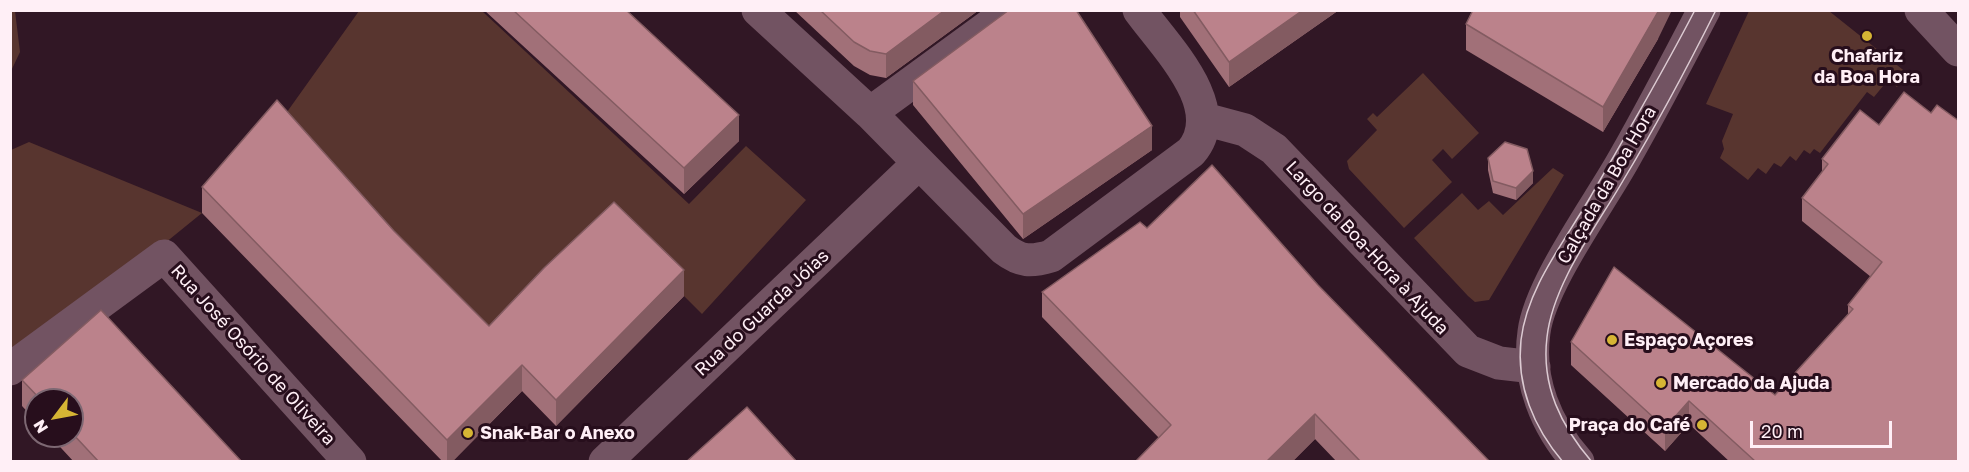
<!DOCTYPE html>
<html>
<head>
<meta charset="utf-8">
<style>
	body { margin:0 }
	#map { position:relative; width:1969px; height:472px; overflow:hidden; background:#311725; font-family:"Golos Text",sans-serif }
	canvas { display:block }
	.frame { position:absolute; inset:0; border:12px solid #ffeff6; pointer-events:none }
	.north { position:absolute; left:24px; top:388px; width:60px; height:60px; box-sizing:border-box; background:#270e1c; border:2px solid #7d6873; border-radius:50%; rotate:238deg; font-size:16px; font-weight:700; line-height:24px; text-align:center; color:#ffeff6 }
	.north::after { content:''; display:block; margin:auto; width:21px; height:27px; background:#d6b534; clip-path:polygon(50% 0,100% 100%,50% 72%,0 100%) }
	.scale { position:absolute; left:1750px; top:421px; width:142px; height:27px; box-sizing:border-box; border:3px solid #ffeff6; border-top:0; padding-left:8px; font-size:18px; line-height:21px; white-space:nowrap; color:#ffeff6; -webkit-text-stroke:4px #270e1c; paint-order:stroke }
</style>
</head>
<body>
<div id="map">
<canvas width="1969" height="472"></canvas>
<div class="frame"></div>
<div class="north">N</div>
<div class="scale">20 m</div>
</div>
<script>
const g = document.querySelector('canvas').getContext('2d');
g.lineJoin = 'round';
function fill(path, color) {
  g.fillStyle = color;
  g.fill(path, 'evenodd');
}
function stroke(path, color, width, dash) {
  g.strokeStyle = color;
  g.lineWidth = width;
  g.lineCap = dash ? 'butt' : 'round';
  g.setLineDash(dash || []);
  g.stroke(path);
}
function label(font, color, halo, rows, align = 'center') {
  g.font = font + ' "Golos Text",sans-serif';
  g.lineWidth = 6;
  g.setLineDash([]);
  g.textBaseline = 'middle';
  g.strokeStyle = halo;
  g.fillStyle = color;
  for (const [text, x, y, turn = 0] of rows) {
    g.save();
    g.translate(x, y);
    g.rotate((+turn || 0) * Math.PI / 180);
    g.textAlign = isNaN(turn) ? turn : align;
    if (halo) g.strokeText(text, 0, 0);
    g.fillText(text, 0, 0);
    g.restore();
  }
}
const green = new Path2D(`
	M11,10L15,11L20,52L11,71Z
	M359,11H482L689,204L746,146L806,200L702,314L684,296L488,353L277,126Z
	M1749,11H1829L1907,73L1897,87L1888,80L1874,97L1867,92L1820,153L1814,149L1810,154L1804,150L1796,161L1790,156L1781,167L1774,163L1766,174L1758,168L1748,180L1720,158L1724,149L1722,141L1733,114L1706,104Z
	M1423,73L1479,133L1452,159L1443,149L1432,160L1452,182L1404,228L1349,169L1347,161L1377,130L1367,119L1373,113L1377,117Z
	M29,142L202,213L11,368V150Z
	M1553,168L1564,175L1489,300L1475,302L1468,296L1414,238L1462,193L1478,210L1489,201L1503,215Z`);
const minor = new Path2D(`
	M758,10L870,113L1004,249C1021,262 1031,262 1051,256L1191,152C1229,108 1165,46 1139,10
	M1921,10L1958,50
	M870,113L1011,10
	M1204,119L1245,130L1274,149L1468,351L1499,363L1534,367
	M10,369L164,256L350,462
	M605,462L919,163
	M1578,462C1546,426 1527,380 1534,332C1540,284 1599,204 1624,159C1652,110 1678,60 1704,10`);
const tram = new Path2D(`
	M1563,462C1534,428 1516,386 1521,340C1527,289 1562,245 1588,201C1624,138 1661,76 1695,10
	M1592,462C1561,426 1541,386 1547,337C1553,283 1597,226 1624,179C1657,124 1687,68 1716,10`);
const wall = new Path2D(`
	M484,10H626L739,141L684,194Z
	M794,10H979L886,78L870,75L854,66Z
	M1180,10H1339L1229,87L1180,17Z
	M1466,24L1658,39L1603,132L1466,50Z
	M913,81L1152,150L1023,239L913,105Z
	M1860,110L1959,462H1730L1689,424L1665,451L1571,365V342L1775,395L1848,315V305L1871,277L1802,221V198L1822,172V159Z
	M1488,158L1533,183L1516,200L1493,193L1488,170Z
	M202,187L394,231L489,326L684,296L556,426L522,391L452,462H443L202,213Z
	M1147,228L1318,285L1490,462H1337L1315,439L1292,462H1135L1159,438L1042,317V292Z
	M22,380L242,462H74L50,436H72V400H36V421L22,406Z`);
const shadedWall = new Path2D(`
	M945,10H979L886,78V54Z
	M1303,10H1339L1229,87V62Z
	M1659,10H1672L1658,39L1603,132V107Z
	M739,115V141L684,194V168Z
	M1152,126V150L1023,239V214Z
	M1533,171V183L1516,200V188Z
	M684,270V296L556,426V400Z
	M522,365V391L452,462H447V440Z
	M1689,401V424L1665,451V428Z
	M1315,414V439L1292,462H1266Z`);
const building = new Path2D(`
	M513,10H626L739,115L684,168Z
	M820,10H945L886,54L870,51L854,42Z
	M1009,10H1076L1152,126L1023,214L913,81Z
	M1193,10H1303L1229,62Z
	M1473,10H1659L1603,107L1466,24Z
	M1904,92L1931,113L1937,105L1959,121V462H1756L1689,401L1665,428L1571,342L1614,267L1775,395L1853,309L1848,305L1882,262L1802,198L1828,164L1822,159L1860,110L1879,125Z
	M277,100L394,231L489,326L544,268L614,202L684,270L556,400L522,365L447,440L202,187Z
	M1505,142L1527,149L1533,171L1516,188L1493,181L1488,158Z
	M1212,165L1318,285L1490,462H1361L1315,414L1266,462H1135L1171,425L1042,292L1140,222L1147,228Z
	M101,310L242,462H99L72,433V400H41L22,380Z
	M747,407L797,462H686Z`);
const markers = [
	[1867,36,6,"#d6b534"],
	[1612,340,6,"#d6b534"],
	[1661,383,6,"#d6b534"],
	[1702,425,6,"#d6b534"],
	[468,433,6,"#d6b534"]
];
const poiNames = [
	["Chafariz",1867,56,"center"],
	["da Boa Hora",1867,77,"center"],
	["Espaço Açores",1624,340],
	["Mercado da Ajuda",1673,383],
	["Praça do Café",1690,425,"right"],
	["Snak-Bar o Anexo",480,433]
];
const streetNames = [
	["Calçada da Boa Hora",1607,185,-60],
	["Largo da Boa-Hora à Ajuda",1367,248,47],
	["Rua do Guarda Jóias",762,313,-43],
	["Rua José Osório de Oliveira",253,355,48]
];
fill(green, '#58352f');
stroke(minor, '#725362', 33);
stroke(tram, '#dccad2', 1.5);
fill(wall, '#a17078');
fill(shadedWall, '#835b61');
fill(building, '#bb828b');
stroke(building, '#835b61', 1.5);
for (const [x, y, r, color] of markers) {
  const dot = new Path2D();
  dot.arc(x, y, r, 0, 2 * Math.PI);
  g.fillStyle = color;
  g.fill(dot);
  stroke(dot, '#270e1c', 2);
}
label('bold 18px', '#ffeff6', '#270e1c', poiNames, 'left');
label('18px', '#ffeff6', '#270e1c', streetNames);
</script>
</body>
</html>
